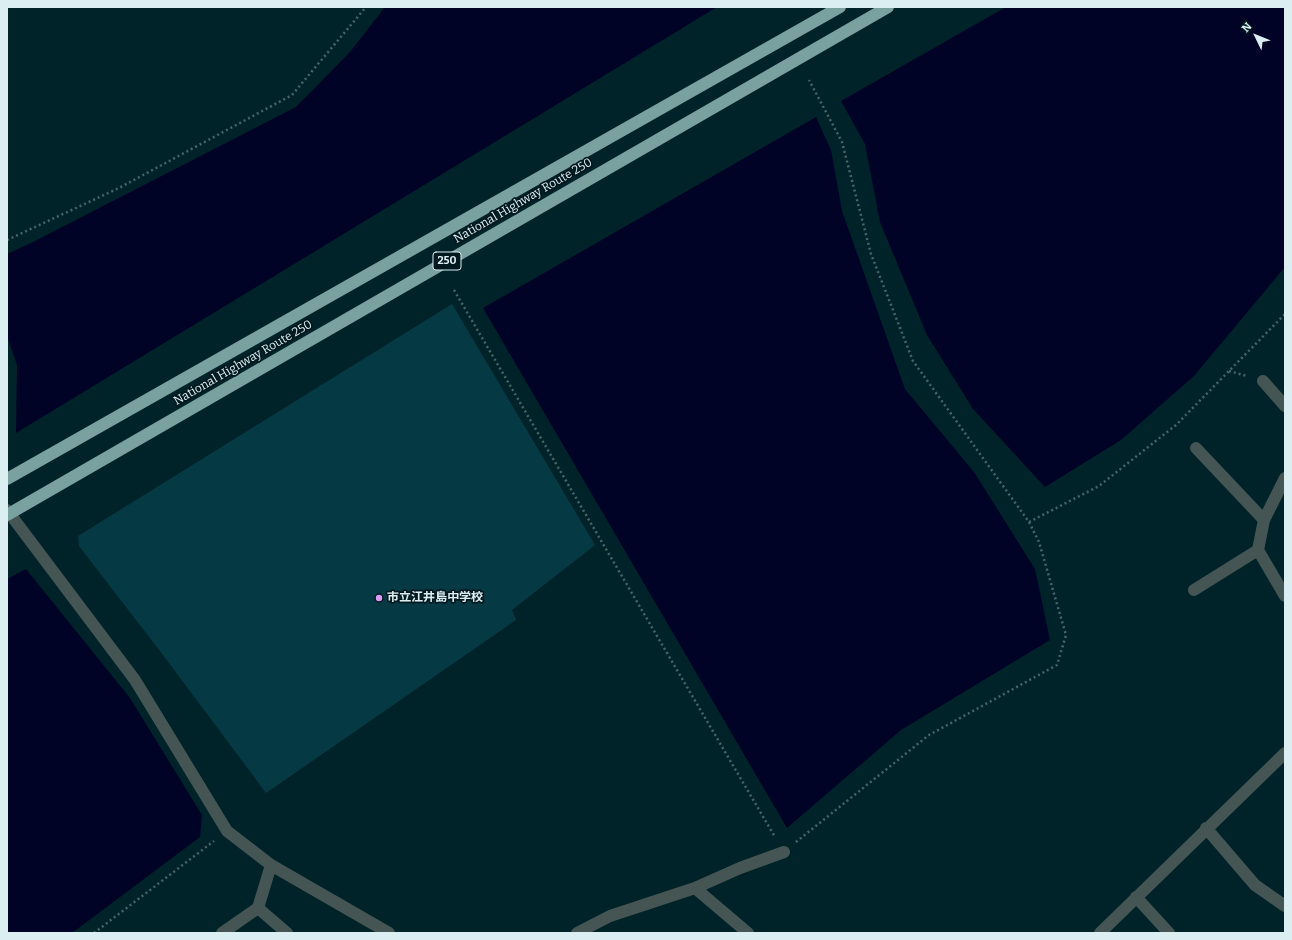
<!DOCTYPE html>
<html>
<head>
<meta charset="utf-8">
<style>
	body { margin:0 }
	#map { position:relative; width:1292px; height:940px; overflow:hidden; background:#00232a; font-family:Bitter,serif }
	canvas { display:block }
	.frame { position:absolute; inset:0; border:8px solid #dbeff3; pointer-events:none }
	.north { position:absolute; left:1236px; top:16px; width:40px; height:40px; -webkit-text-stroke:3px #00191e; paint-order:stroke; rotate:313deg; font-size:11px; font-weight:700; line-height:16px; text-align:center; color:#dbeff3 }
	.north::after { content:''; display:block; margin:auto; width:14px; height:18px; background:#dbeff3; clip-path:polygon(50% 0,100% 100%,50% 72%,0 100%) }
</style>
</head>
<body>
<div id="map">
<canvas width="1292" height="940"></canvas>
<div class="frame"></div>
<div class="north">N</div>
</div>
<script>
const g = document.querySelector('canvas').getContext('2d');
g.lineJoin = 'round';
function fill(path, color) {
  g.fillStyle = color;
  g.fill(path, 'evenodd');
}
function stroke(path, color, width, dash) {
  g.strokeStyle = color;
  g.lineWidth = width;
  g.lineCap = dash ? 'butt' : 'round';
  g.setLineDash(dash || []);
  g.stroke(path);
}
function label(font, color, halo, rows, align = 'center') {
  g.font = font + ' Bitter,"Noto Sans JP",serif';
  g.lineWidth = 3.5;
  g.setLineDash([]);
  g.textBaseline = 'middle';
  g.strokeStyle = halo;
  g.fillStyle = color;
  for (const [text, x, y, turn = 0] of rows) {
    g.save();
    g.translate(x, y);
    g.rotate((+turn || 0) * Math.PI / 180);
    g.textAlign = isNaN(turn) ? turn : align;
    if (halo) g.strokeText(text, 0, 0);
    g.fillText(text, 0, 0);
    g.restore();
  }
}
const green = new Path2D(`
	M452,304L595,545L512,610L516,620L266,793L163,655L79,546L78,536Z`);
const water = new Path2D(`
	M385,7H717L16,433L17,365L7,336V254L33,242L296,107L350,52Z
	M1006,7H1285V267L1194,376L1121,440L1045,487L973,409L927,335L880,222L865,144L841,101Z
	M816,117L831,150L842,211L905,389L974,472L1035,569L1050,640L901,730L787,828L483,308Z
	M26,569L130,698L202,815L200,837L72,933H7V579Z`);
const path = new Path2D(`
	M7,240L119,188L292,95L366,7
	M454,290L775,837
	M1229,371L1247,376
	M1029,522L1099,486L1176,425L1285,314
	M796,842L929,735L1057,665L1066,635L1039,542L1029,522L913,361L871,254L842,142L809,80
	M94,933L214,841`);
const minor = new Path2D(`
	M1263,381L1285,406
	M1196,448L1264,520
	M1285,478L1264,520L1258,550L1285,596
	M7,510L135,680L227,831L271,865L389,933
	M1194,590L1258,550
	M1206,828L1255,885L1285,906
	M695,888L748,933
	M1136,897L1169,933
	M258,908L287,933
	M222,933L258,908L271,865
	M577,933L610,916L695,888L740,868L784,852
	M1100,933L1285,753`);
const highway = new Path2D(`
	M7,479L840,7
	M7,515L888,7`);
const markers = [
	[379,598,4,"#da9af6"]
];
const shields = [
	[447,261,28]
];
const shieldNames = [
	["250",447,261]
];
const streetNames = [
	["National Highway Route 250",523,201,-30],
	["National Highway Route 250",243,363,-30]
];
const poiNames = [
	["市立江井島中学校",387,598]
];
fill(green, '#053a44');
fill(water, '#000325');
stroke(path, '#47656b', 2.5, [2, 3]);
stroke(minor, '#455554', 12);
stroke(highway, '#79a1a0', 12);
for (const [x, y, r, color] of markers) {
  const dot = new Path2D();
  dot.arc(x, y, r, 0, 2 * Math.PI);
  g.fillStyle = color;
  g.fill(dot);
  stroke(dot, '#00191e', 1.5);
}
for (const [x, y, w] of shields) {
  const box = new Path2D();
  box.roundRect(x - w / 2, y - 9, w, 18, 3);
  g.fillStyle = '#00191e';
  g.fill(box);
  stroke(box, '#dbeff3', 1);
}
label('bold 11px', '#dbeff3', null, shieldNames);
label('12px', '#dbeff3', '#00191e', streetNames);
label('bold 12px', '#dbeff3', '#00191e', poiNames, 'left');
</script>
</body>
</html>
